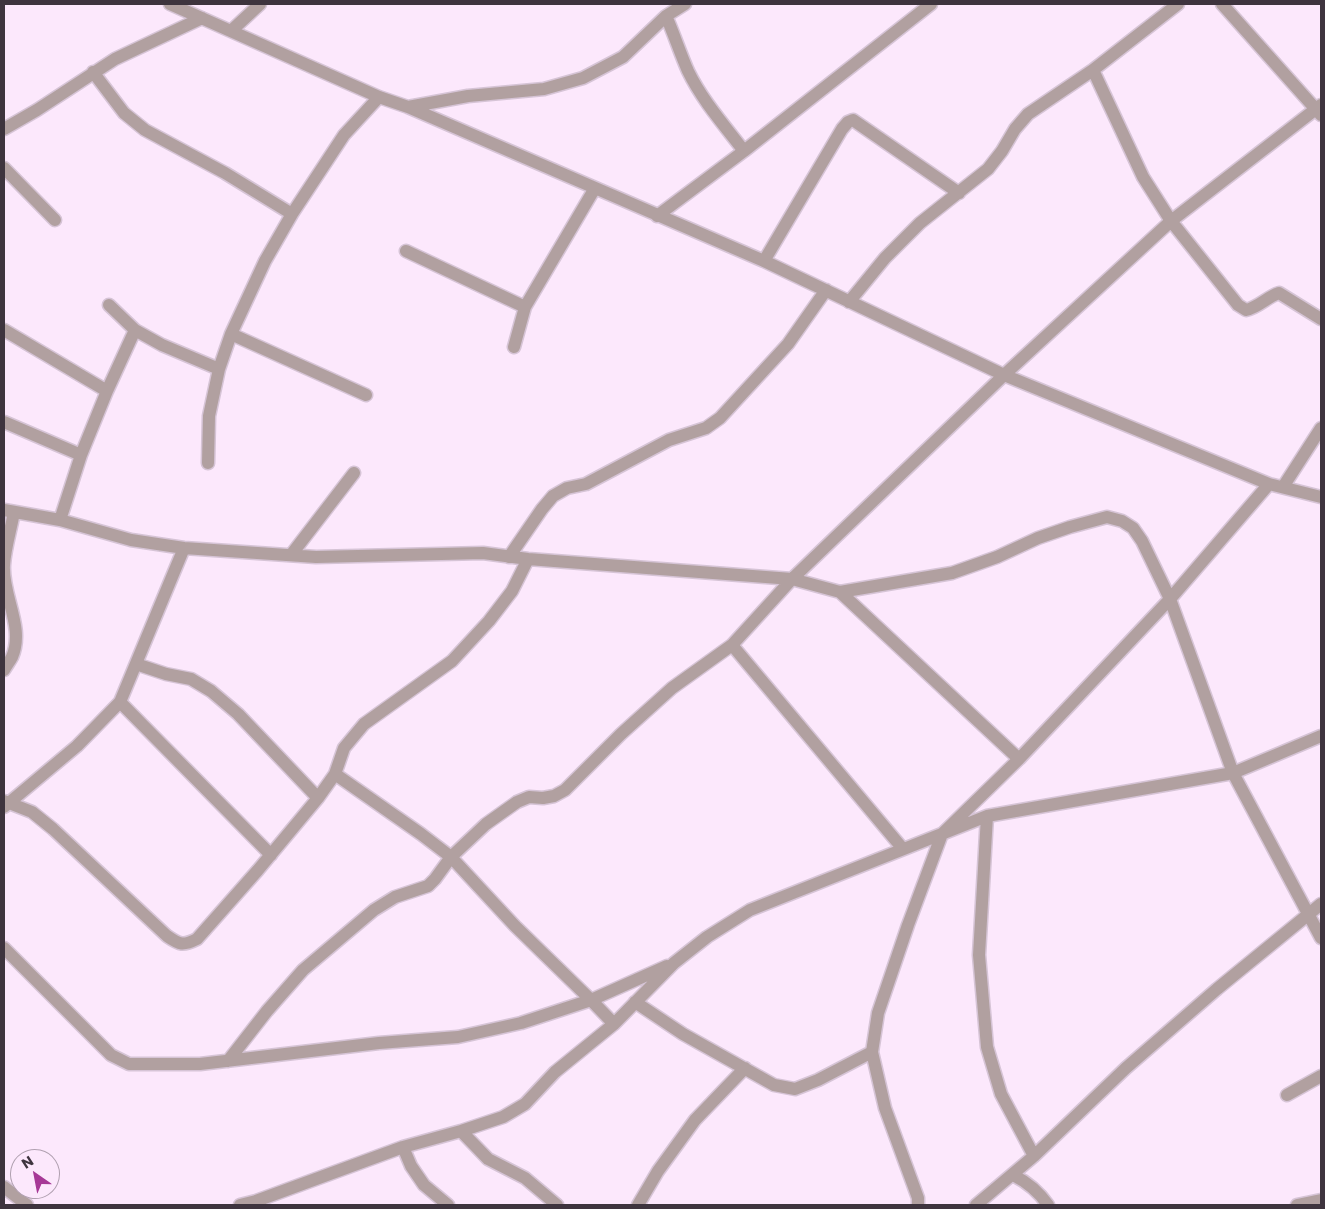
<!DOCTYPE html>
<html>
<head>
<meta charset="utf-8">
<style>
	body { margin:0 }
	#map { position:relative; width:1325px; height:1209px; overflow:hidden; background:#fce8fc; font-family:Poppins,sans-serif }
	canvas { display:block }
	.frame { position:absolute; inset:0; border:5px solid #3e343e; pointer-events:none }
	.north { position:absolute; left:10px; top:1149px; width:50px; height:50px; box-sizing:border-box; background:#fce8fc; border:1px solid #b0a0b0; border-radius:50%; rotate:327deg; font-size:14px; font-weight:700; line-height:20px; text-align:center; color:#3e343e }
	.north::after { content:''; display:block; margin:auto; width:18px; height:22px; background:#a63896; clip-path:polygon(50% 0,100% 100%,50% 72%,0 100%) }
</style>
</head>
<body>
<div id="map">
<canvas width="1325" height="1209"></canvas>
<div class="frame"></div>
<div class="north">N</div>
</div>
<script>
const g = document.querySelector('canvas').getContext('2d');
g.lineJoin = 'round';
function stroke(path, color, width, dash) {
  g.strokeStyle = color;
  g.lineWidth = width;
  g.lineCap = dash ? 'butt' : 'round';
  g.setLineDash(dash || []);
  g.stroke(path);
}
const minor = new Path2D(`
	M170,4L379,97L408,107L764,261L1004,375L1269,484L1321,497
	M1222,4L1321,115
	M666,16C674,34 680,53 688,71C702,100 724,125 744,151
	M231,31L260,4
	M1093,70L1143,177L1171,221L1238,305L1246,310C1259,307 1267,297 1279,293L1321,319
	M93,72L124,113L145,130L225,173L292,214
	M408,107L468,96L544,89L583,78L623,57L666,16L685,4
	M4,129L37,110L115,59L202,18
	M4,168L55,220
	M657,216L744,151L931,4
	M406,251L525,307
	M764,261L842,129L848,122L853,120L959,193
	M849,302L885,258L920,223L988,169L1002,151L1015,129L1028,114L1093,70L1178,4
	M109,305L135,330L162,345L219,369
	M4,330L107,391
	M231,334L366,395
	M514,347L525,307L595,188
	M4,422L81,455
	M208,463L209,416L219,369L231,334L265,261L292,214L344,135L379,97
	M1283,487L1321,428
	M4,510L60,520L131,540L184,548L316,557L483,553L528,559L792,579L1004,375L1171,221L1321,105
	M60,520L81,455L107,391L135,330
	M291,555L354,473
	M509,557L542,509L553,496L567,488L586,484L669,440L706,428L720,418L788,344L826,290
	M840,592L952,573L997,557L1038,538L1070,527L1107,517L1122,521L1133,528L1142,541L1170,599L1233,773L1321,938
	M732,645L903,849
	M136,664L166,674L191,679L211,691L238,714L318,798
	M4,670C6,666 10,661 12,657C25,627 2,596 4,565C5,548 11,529 14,512
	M120,702L271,855
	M335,774L421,834L451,857L515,926L591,1000L614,1024
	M4,801L32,812L53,829L167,936C180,945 183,946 197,939L258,870L318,798L335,774L344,748L364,724L452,661L489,621L512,591L528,559
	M4,807L77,746L120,702L184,548
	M987,816L979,955L987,1047L1001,1094L1034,1156
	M4,948L111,1055L129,1064H200L379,1043L458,1037L521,1023L591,1000L667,966
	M635,1002L683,1034L774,1085L795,1089L818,1080L872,1052
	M228,1061L267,1011L303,970L374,910L395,897L428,886L435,879L451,857L486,824L517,802L529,797L543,798L554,796L565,790L621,734L672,688L732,645L792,579L840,592L1019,759
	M1287,1095L1321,1076
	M461,1131L488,1159L525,1178L557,1205
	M403,1147L411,1166L424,1185L448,1205
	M1013,1175C1027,1182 1039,1192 1048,1205
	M4,1187L27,1205
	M240,1205L256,1201L403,1147L461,1131L503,1117L525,1104L555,1072L614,1024L674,963L707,937L750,910L987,816L1233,773L1321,736
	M638,1205L658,1171L695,1120L745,1068
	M918,1205V1198L885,1108L872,1052L878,1013L908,925L942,834L1019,759L1170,599L1269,484
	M976,1205L1034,1156L1126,1068L1217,989L1321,904
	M1297,1205L1321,1200`);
stroke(minor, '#d6c4d6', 15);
stroke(minor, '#b1a0a0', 12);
</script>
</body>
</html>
